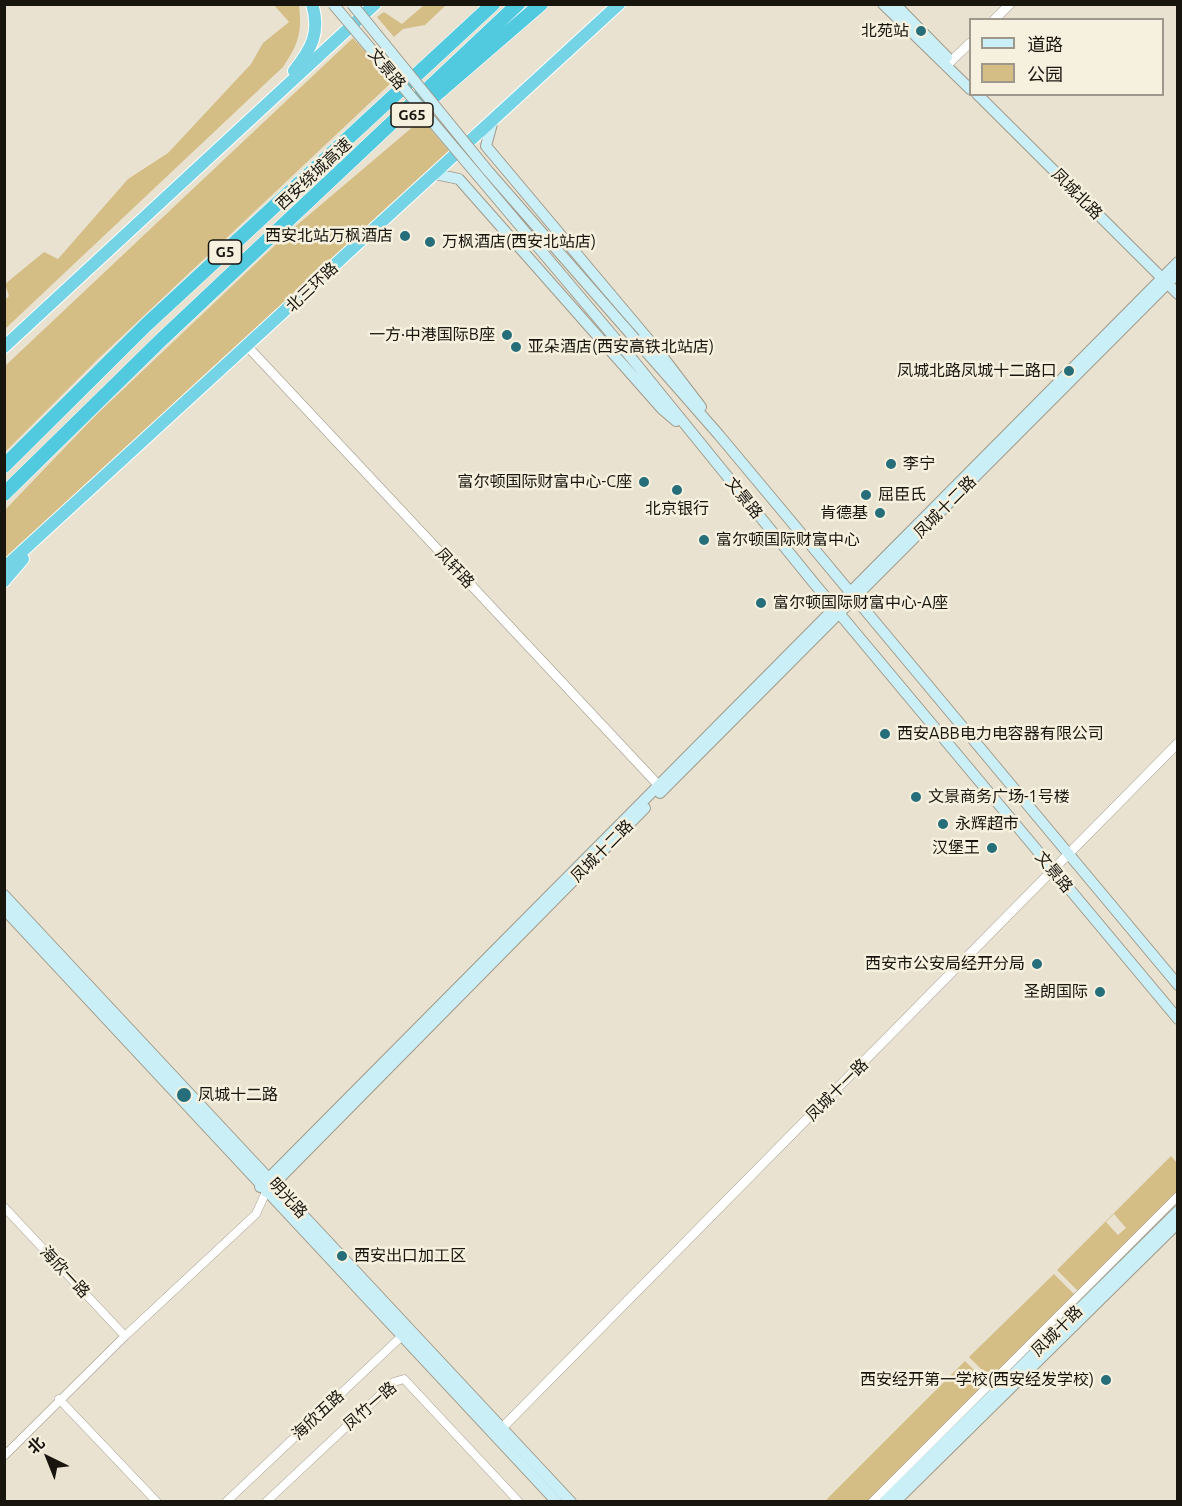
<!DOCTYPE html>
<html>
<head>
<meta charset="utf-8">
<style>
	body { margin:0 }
	#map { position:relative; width:1182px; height:1506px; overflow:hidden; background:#e9e2d1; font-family:Ubuntu,"Noto Sans SC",sans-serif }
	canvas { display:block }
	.frame { position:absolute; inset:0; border:6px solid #18150f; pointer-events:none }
	.legend { position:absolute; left:969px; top:18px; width:195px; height:78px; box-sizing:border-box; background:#f6f0de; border:2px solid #9d988b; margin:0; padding:8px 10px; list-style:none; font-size:18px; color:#18150f }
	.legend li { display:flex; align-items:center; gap:12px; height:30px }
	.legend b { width:30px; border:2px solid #9d988b }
	.north { position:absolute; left:18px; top:1428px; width:60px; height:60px; -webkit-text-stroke:4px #f6f0de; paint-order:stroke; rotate:317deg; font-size:16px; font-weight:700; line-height:24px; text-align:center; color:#18150f }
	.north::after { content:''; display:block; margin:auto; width:21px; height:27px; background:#18150f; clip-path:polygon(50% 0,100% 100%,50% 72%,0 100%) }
</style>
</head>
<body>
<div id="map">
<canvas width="1182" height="1506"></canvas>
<div class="frame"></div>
<ul class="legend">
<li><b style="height:8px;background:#cbeff6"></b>道路</li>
<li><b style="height:16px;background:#d5be85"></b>公园</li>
</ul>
<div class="north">北</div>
</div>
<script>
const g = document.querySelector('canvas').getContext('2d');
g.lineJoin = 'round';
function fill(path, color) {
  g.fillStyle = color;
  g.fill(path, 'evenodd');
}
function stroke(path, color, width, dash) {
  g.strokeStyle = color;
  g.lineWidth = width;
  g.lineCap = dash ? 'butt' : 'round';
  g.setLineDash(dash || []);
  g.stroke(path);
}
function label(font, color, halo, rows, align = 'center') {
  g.font = font + ' Ubuntu,"Noto Sans SC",sans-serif';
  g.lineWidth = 5;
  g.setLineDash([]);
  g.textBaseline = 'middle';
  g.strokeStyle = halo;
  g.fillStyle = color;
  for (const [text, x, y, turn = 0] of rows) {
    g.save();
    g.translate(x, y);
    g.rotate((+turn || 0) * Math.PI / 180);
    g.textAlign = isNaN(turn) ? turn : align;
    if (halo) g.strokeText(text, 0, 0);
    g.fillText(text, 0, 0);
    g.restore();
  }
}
const green = new Path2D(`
	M274,5H299C302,33 299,43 283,67L5,329V300L9,296L5,284L44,252L58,259L128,179L168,153L251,64L263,43L289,22Z
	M424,5H446L425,25L403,29L394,37L377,17L384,12L402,24Z
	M353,38L392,82L99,358L5,452V366Z
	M422,119L450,152L5,567L4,511L96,415L290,231Z
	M1171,1156L1177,1163V1198L1081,1294L1057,1270ZM1114,1214L1126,1228L1118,1235L1106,1222Z
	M1054,1274L1077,1297L992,1380L969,1357Z
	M965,1361L988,1384L870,1501L824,1502Z`);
const minor = new Path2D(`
	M4,1207L125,1336
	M59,1399L157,1502
	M4,1456L125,1336L256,1214L266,1192
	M226,1502L404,1334
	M266,1502L394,1382L404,1379L519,1502
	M872,1502L1178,1196`);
const tertiary = new Path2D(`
	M994,20L1010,4
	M946,66L970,43
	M248,347L663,790
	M499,1431L1178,743`);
const secondary = new Path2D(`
	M883,4L970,89
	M895,4L947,57
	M977,94L1178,294
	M493,120L486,146L659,352L701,407
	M435,174L459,179L662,409L676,421
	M635,339L719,435L1178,985
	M624,349L813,582L1178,1019
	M660,793L1178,273
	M4,895L571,1502
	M4,909L557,1502
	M260,1187L1178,262
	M266,1192L645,808
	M884,1502L1178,1211
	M895,1502L1178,1223`);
const trunk = new Path2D(`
	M294,71C311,49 321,33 312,4
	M4,347L375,4
	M4,568L619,4
	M4,581L23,559`);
const motorway = new Path2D(`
	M424,105L541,4
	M4,466L146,325L493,4
	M4,494L161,340L518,4`);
const secondaryBridge = new Path2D(`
	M333,4L624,349
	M352,4L488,171L635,339`);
const markers = [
	[921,31,6,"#266e7a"],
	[405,236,6,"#266e7a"],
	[430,242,6,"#266e7a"],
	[507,335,6,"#266e7a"],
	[516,347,6,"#266e7a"],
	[1069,371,6,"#266e7a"],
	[891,464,6,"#266e7a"],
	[644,482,6,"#266e7a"],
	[677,490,6,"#266e7a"],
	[866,495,6,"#266e7a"],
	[880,513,6,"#266e7a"],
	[704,540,6,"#266e7a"],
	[761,603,6,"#266e7a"],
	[885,734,6,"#266e7a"],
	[916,797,6,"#266e7a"],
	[943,824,6,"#266e7a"],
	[992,848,6,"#266e7a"],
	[1037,964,6,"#266e7a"],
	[1100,992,6,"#266e7a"],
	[184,1095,8,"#266e7a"],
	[342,1256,6,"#266e7a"],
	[1106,1380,6,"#266e7a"]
];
const shields = [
	[412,115,42],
	[225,252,33]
];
const shieldNames = [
	["G65",412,115],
	["G5",225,252]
];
const poiNames = [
	["北苑站",909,31,"right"],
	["西安北站万枫酒店",393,236,"right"],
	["万枫酒店(西安北站店)",442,242],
	["一方·中港国际B座",495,335,"right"],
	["亚朵酒店(西安高铁北站店)",528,347],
	["凤城北路凤城十二路口",1057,371,"right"],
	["李宁",903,464],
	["富尔顿国际财富中心-C座",632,482,"right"],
	["屈臣氏",878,495],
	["北京银行",677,509,"center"],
	["肯德基",868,513,"right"],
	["富尔顿国际财富中心",716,540],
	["富尔顿国际财富中心-A座",773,603],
	["西安ABB电力电容器有限公司",897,734],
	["文景商务广场-1号楼",928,797],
	["永辉超市",955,824],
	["汉堡王",980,848,"right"],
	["西安市公安局经开分局",1025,964,"right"],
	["圣朗国际",1088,992,"right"],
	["凤城十二路",198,1095],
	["西安出口加工区",354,1256],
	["西安经开第一学校(西安经发学校)",1094,1380,"right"]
];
const streetNames = [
	["文景路",387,69,50],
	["西安绕城高速",314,174,-43],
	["凤城北路",1077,194,45],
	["北三环路",312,287,-43],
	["文景路",744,498,51],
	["凤城十二路",945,507,-45],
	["凤轩路",455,568,47],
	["凤城十二路",602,851,-45],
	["文景路",1054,872,50],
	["凤城十一路",837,1090,-45],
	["明光路",288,1198,47],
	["海欣一路",65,1272,47],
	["凤城十路",1057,1331,-45],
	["凤竹一路",370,1406,-41],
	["海欣五路",318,1415,-43]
];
fill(green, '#d5be85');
stroke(minor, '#a19a8a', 9);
stroke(tertiary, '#a19a8a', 10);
stroke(secondary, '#a19a8a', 12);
stroke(trunk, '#fff', 14);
stroke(motorway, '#fff', 15);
stroke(minor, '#fff', 8);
stroke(tertiary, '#fff', 9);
stroke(secondary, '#cbeff6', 10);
stroke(trunk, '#74d4e6', 12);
stroke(motorway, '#51cae0', 14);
stroke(secondaryBridge, '#a19a8a', 12, []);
stroke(secondaryBridge, '#cbeff6', 10);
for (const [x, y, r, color] of markers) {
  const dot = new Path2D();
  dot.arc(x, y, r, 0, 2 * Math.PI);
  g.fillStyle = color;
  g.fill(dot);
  stroke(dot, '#f6f0de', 2);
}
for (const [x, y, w] of shields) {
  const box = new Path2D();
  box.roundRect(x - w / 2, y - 12, w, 24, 4.5);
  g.fillStyle = '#f6f0de';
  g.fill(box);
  stroke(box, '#18150f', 1.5);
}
label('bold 15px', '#18150f', null, shieldNames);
label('16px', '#18150f', '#f6f0de', poiNames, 'left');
label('16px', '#18150f', '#f6f0de', streetNames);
</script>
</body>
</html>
